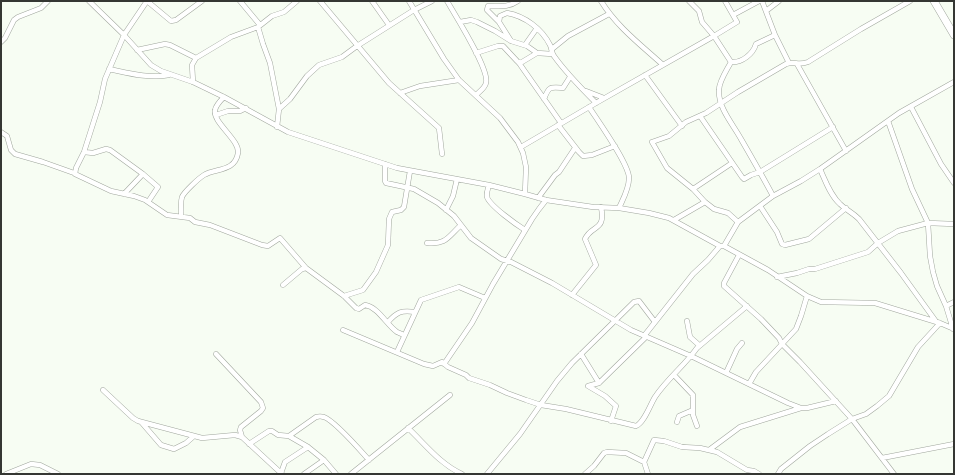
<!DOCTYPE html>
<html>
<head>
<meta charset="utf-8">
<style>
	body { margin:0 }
	#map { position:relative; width:955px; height:475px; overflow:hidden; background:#f7fdf3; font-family:"Open Sans",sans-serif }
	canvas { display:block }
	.frame { position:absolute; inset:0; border:2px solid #353733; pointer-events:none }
</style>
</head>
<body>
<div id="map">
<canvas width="955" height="475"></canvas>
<div class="frame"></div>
</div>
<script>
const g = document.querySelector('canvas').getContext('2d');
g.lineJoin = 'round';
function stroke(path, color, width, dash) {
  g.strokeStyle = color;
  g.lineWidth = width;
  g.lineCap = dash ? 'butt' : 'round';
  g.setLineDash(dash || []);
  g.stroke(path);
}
const street = new Path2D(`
	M89,1L124,35L151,65L161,71L193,82L224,97L288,132L397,168L489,185L525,194L546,200L593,207L619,208L649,213L669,218L720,246H724L768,270L807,296L821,302L875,303L940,323L954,329
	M202,1L176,20L171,21L147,1L124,35L105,79L100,102L84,152L76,168L75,174L111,191L134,196L145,200L167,215L190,218L195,222L210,225L262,245L268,246L280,238L306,268
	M240,1L260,25
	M320,1L389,83L439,128L442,154
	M372,1L389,25
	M409,1L444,59L459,80L500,118L518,142L523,153L526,167L525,194
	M447,1C455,15 490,70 486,83C485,88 479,92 476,95
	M601,1C617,27 641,45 663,65
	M689,1L699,11L702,22L714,36L731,62
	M762,1L775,35L789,63
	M766,11L779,1
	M733,15L759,1
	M460,22L471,20L477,22L495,31L511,41L527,46L537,53
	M499,22L487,10L488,6C499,6 508,8 518,1
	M258,27L263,44L270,63L279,109L277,127
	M511,41L499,22L500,16L507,13C525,16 542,29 550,45C552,49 551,52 554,56C566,73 581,88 596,103
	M1,42L5,38L14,20L18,17L41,8L48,1
	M525,45L537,28
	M552,49L568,36L609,14
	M137,50L165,44L170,45L196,58
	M476,53L498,46H503L517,61L519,63L561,123
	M519,63L522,62L537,53L552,54
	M797,64L846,151
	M109,69C128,73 149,79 169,75
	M645,75L682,126
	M193,82L192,65L196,58L231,37L258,27L272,16L284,12L297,1
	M586,91L604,98
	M400,93L420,86L459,80
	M544,99C549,86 550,87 563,88L570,77
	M589,107C598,121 629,164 629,178C629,189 623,199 619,208
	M911,107L941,164L954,183
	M279,109L290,99L307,76L319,65L342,57L357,46L414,10L432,1
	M216,115L228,111H240L246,108
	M700,116L742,177L744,179L751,175L760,172L833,127
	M888,121L912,189L928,223L930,256L933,272L937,286L946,306L953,329
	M558,125L579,152L583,156L592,155L615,146
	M1,132L7,136L11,150L15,154L43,162L74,173
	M521,147L596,103L714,36L737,22L725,1
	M84,152L93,153L106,149L110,150L143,174L158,187L148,202
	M385,164V181L386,183L414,189L438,203L454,216L471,238L501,259L511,262L552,283L631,330L691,356L788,403L801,408H807L836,401
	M820,169C825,180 830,195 840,204C846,210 852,212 859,219L901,273L935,320
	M489,185C488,189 486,193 487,197C490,206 517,225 525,230
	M693,189L732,163
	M124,194L143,174
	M773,196C763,177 752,158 741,139C733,124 718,108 719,90C719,81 727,70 731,62C742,63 753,54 756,44L775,35
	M538,198L555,175L559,172L575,148
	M705,202L693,189L667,168L652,142L669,136L686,122L706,113L738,92L786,64C795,61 798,66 808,62L861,29L910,1
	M760,206L777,232L782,244L785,245L809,239L846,208
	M446,210L453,196L457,179
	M181,216C182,210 180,203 182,197C184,192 199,178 204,175C216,168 235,172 238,153C240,140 212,122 215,110C216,105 221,100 224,97
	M674,220L705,202L714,209L728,213L738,222
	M427,243C446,245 448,237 461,225
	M724,246L738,222L773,196L801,181L820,169L899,113L954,82
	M739,255L724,283V286L761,319L779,338L782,344L800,362L852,419L894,474
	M777,277L797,273L809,269H815L868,252L878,243L898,231L928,223L954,224
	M283,285L302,269L306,268L344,296L356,308L359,309L365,305C378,307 386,324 397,332C398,332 403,335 404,335
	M572,295L596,265L585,239C592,224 606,232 601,207
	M344,296L363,290L376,272L388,245L389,219L392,212L401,210L404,207L410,171
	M946,306L954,302
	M687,321L690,337L699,345
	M388,322C397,312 401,310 415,312
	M343,330L424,364L433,366L442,362L448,367L466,375L469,378L490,385L507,393L526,400L541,405L566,409L636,426C644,423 650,405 655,397C667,379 685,365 697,348L747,306
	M644,336L693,274L708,260L720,246
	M397,352L421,300L459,287L485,298
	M216,354L261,402L263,408L261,411L241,427L240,430L242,437
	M581,354L599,383
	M444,364L472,323L493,284L532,219L539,209L546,200
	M726,373L737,349L742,343
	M674,375L693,395V415L697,426
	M749,384L756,372L796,329L801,316L807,296
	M103,390L133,418L138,421L202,438L235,435L242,437L282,474
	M611,421L616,406L605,396L588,386L599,383L646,337
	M677,422L679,416L693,410
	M142,423L161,445L174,449L186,443L194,436
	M408,428C425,444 440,464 462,474
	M289,436L316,417C320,416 320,416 324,417C335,421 360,450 369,460
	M249,444L269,431H272L278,435L289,436L308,447L324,460L336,474
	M709,450L740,427L801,408
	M882,458L954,444
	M281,473L285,462L308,447
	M6,474L31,464L40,465L58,474
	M304,474L324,460
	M351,474L450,395
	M487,474L520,434L557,381L572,363L634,302L639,301L655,322
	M585,474L594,466L604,453L607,452L626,453L644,462
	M648,474L644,462L654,440L664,441L682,447L700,448L717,452L747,470L754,471L759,474
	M778,474L781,469L810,446L828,434L852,419L866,414L877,406L889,396L918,347L940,323`);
const primary = new Path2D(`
	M934,1L954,35`);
stroke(street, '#a0a69d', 5.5);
stroke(primary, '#a0a69d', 8);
stroke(street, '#fff', 4.5);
stroke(primary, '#fff', 7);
</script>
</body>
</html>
